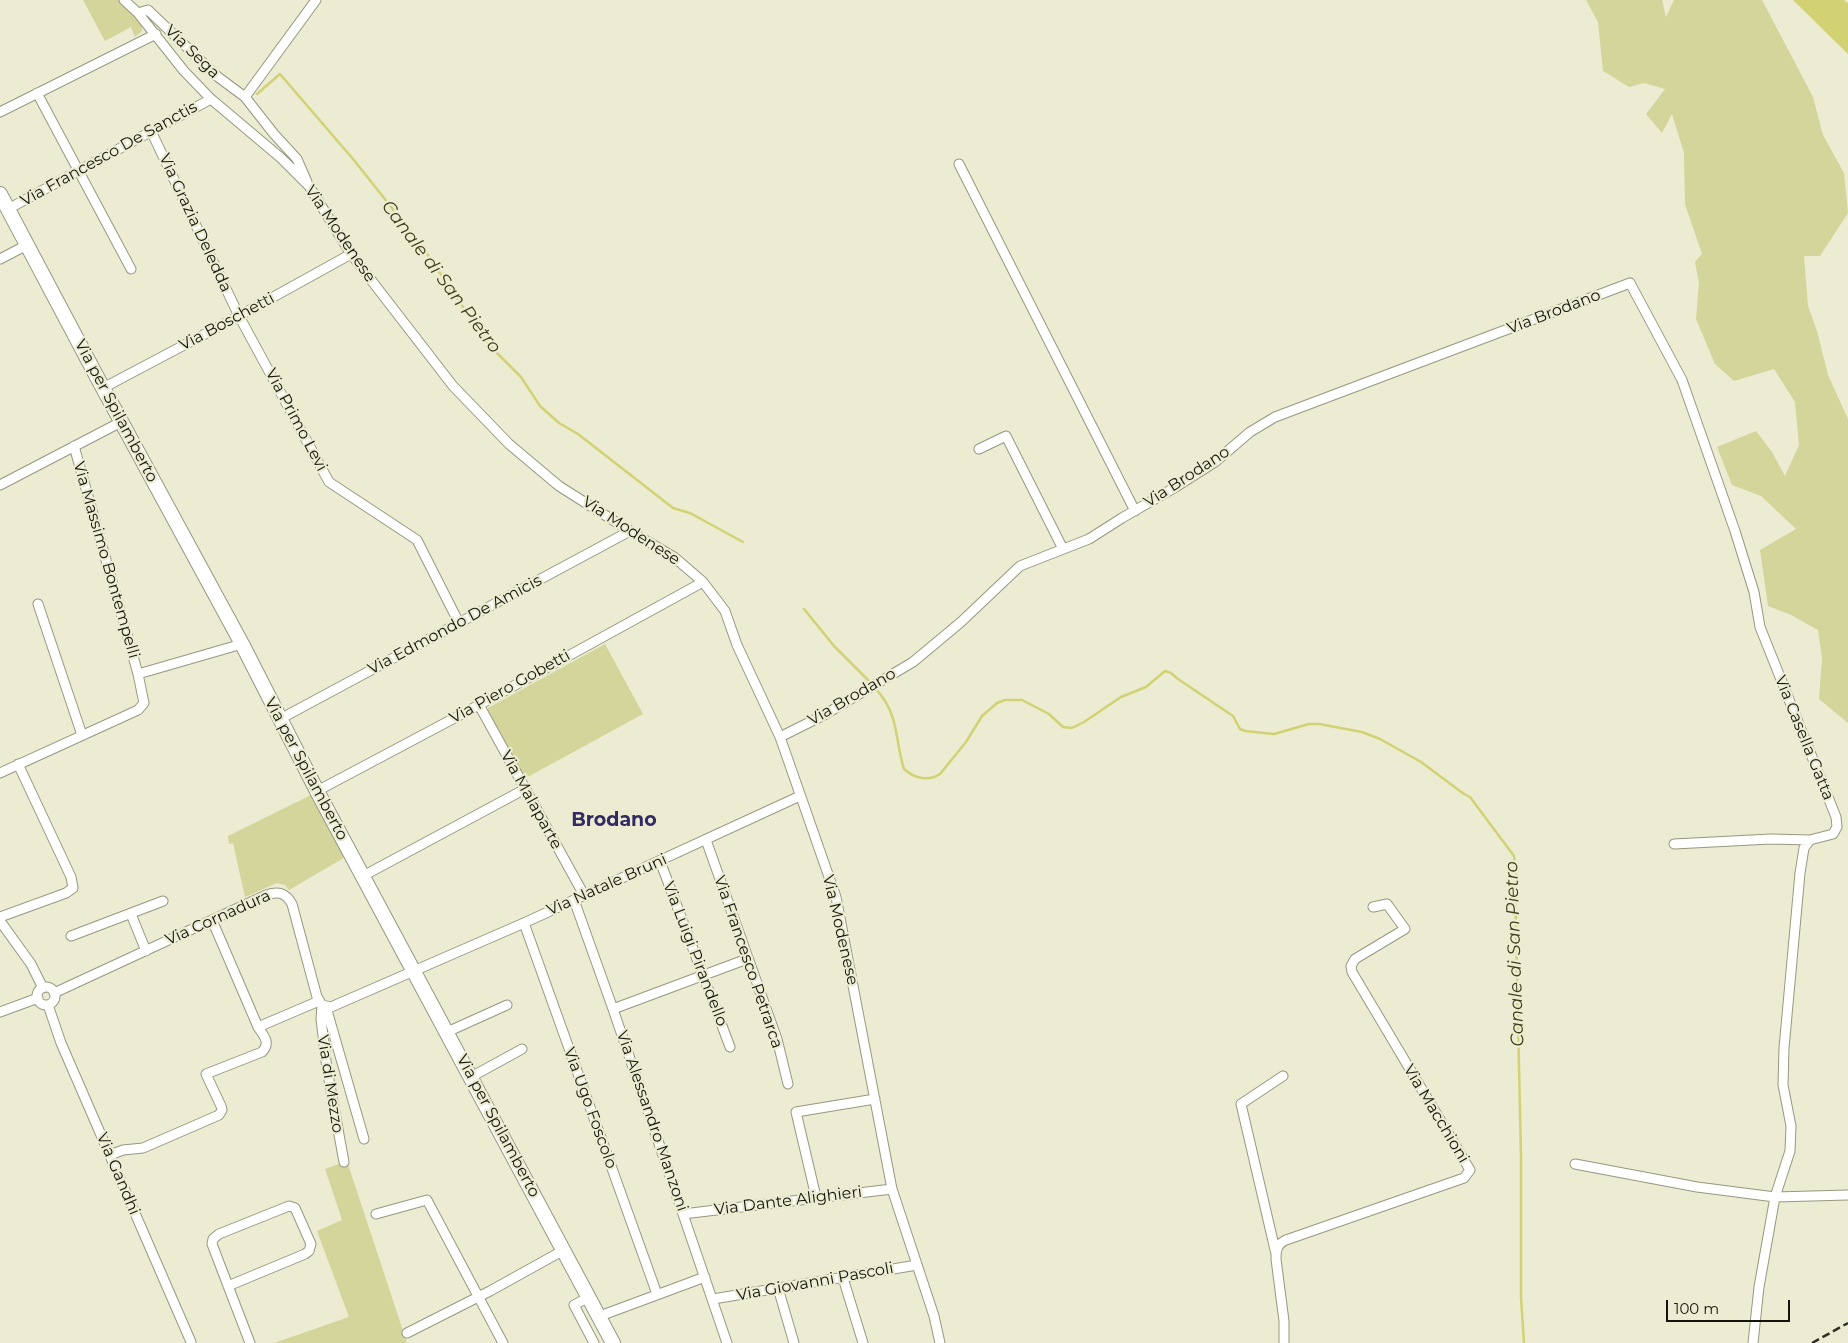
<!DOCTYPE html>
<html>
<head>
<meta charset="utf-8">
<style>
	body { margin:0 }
	#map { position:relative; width:1848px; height:1343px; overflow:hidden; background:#ebecd2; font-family:Montserrat,sans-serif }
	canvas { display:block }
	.scale { position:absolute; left:1666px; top:1300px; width:124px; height:22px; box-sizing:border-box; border:2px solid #14140b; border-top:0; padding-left:6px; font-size:15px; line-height:18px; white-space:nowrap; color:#14140b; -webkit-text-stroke:4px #ebecd2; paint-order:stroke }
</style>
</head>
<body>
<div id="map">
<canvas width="1848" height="1343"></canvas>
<div class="scale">100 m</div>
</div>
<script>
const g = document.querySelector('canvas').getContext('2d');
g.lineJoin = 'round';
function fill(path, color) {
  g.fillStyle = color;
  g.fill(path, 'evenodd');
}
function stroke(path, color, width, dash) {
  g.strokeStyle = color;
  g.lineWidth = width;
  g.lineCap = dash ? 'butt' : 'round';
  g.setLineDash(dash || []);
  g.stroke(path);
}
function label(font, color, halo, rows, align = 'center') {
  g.font = font + ' Montserrat,sans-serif';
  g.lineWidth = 4.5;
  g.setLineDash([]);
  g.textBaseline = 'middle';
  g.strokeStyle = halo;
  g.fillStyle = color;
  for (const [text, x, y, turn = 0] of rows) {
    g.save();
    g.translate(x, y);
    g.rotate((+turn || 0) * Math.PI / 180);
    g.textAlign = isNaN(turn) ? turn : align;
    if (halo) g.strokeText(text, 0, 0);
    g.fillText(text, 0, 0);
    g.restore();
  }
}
const green = new Path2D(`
	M83,0H119L142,23V31L135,37L131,27L105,41Z
	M1586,0H1662L1666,17L1674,0H1762L1813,97L1823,135L1844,173L1848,213L1820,256H1804L1808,306L1817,331L1828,375L1848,419V723L1819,699L1822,658L1818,630L1791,615L1768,606L1760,550L1796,529L1761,496L1732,485L1717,447L1756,431L1772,452L1785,476L1799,445L1795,402L1774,369L1734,381L1715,364L1696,319L1699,283L1695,262L1702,254L1685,204L1684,153L1672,114L1662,133L1646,114L1665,89L1644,83L1629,87L1603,71L1598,22Z
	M605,644L643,714L524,779L488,711V708Z
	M313,794L347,856L289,890L285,885L277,883L245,897L233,843L229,844L228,836Z
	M347,1161L407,1343H274L349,1317L317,1231L342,1220L325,1169Z`);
const water = new Path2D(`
	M1793,0H1844L1848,3V54Z`);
const stream = new Path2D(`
	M257,94L280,74L353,159L419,242L488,344L521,377L540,406L559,423L578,434L673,508L690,513L743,542
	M804,609L834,646L869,681
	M875,688C900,715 894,737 904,769C914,778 928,782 940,774L966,742L982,716L997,703L1005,700H1022L1049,714L1063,727L1072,728L1084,722L1121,697L1146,687L1165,671L1171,673L1178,679L1233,716L1240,729L1245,731L1274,734L1309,724H1319L1362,732L1380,739L1421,762L1464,794L1470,797L1514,856L1516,871L1515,882L1521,1157V1298L1524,1343`);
const street = new Path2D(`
	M124,0L138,13L184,71L211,99L281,158L309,186L351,254L453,386L509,444L559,486L630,531L674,557L703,582L725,611L737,645L780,737L836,897L892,1189L934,1316L940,1343
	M138,13L148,10L218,77L245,97L274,134L297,159L307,182
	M37,93L131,269
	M245,97L316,0
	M0,112L156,34
	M151,131L239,316L329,482L417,540L459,623
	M959,164L1135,511
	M8,209L211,99
	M0,259L27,245
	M103,388L239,316L351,254
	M979,449L1006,436L1063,549
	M0,485L121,422
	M38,604L82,735
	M138,674L242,644
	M479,705L584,895
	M280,719L630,531
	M780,737L824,715L913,662L961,622L1020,566L1089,539L1122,518L1174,488L1215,462L1250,432L1275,417L1630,283L1682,380L1735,531L1754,592L1760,627L1836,817L1837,827L1833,834L1810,840L1804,848L1800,873L1784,1048L1783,1085L1791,1126L1790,1151L1775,1197L1759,1287L1753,1343
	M0,773L138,710L144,703L138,674L74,446
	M317,791L479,705L703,582
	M706,840L777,1039L788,1084
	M1674,844L1771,839L1810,840
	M660,861L730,1047
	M363,876L525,789
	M574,900L613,1009L727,1343
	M131,914L146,951
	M0,917L66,893L73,888L71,877L18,764
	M0,921L31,964L43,988
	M524,923L657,1294
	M71,936L163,901
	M37 996a9 9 0 1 1 18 0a9 9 0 1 1-18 0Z
	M54,993L266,895C278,891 285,892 292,904L317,997L322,1005L331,1007L524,923L800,796
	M48,1005L61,1043L191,1342
	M322,1005L321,1019L327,1069L344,1162
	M326,1007L364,1139
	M613,1009L747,959
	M0,1012L38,998
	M258,1027L319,1001
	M447,1032L507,1005
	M471,1077L522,1049
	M110,1155L123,1150L143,1148L219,1115L222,1110L221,1106L206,1074L262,1052C271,1043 264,1036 258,1027L212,920
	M1575,1164L1697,1187L1775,1197L1848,1195
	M816,1197L796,1112L875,1099
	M376,1214L427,1200L503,1343
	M683,1214L892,1189
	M1276,1254L1241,1104L1283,1076
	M843,1278L863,1343
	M228,1286L305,1254L309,1251L311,1244L295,1208L289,1206L219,1234L213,1239L212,1244L250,1343
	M778,1288L794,1343
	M589,1297L574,1305L594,1343
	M713,1299L917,1265
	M600,1316L705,1277
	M407,1333L490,1291L564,1250
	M1284,1343V1321L1276,1259C1276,1250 1277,1244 1286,1240L1464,1178L1470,1170L1352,972L1351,966L1355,959L1405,929L1387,904L1373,907`);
const primary = new Path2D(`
	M0,194L97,377L242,644L317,791L613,1343`);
const rail = new Path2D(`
	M1812,1343L1848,1323`);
const streetNames = [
	["Via Sega",192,52,44],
	["Via Francesco De Sanctis",109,154,-29],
	["Via Grazia Deledda",195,223,65],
	["Via Modenese",340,234,56],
	["Via Brodano",1554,312,-21],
	["Via Boschetti",227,322,-28],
	["Via per Spilamberto",116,411,62],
	["Via Primo Levi",296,420,62],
	["Via Brodano",1187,477,-33],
	["Via Modenese",631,531,33],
	["Via Massimo Bontempelli",106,560,74],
	["Via Edmondo De Amicis",455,625,-28],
	["Via Piero Gobetti",510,687,-29],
	["Via Brodano",852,697,-30],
	["Via Casella Gatta",1804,738,68],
	["Via per Spilamberto",306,769,62],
	["Via Malaparte",531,800,61],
	["Via Natale Bruni",607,885,-24],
	["Via Cornadura",218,918,-24],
	["Via Modenese",840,930,77],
	["Via Luigi Pirandello",695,954,69],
	["Via Francesco Petrarca",748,962,71],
	["Via di Mezzo",330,1084,81],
	["Via Ugo Foscolo",590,1108,70],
	["Via Macchioni",1436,1114,59],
	["Via Alessandro Manzoni",652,1121,71],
	["Via per Spilamberto",498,1126,62],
	["Via Gandhi",118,1174,67],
	["Via Dante Alighieri",788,1201,-7],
	["Via Giovanni Pascoli",815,1282,-10]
];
const waterNames = [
	["Canale di San Pietro",441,277,53],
	["Canale di San Pietro",1515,954,-92]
];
const quarterNames = [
	["Brodano",614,820]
];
fill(green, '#d3d59b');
fill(water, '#d2d274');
stroke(stream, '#d2d274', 2.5);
stroke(street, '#979880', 11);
stroke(primary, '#979880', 16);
stroke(street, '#fff', 9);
stroke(primary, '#fff', 14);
stroke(rail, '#2f2f24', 2.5, [8, 4]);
label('16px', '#14140b', '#ebecd2', streetNames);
label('italic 18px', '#3d3c14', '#ebecd2', waterNames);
label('bold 19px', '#352964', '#ebecd2', quarterNames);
</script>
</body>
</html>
